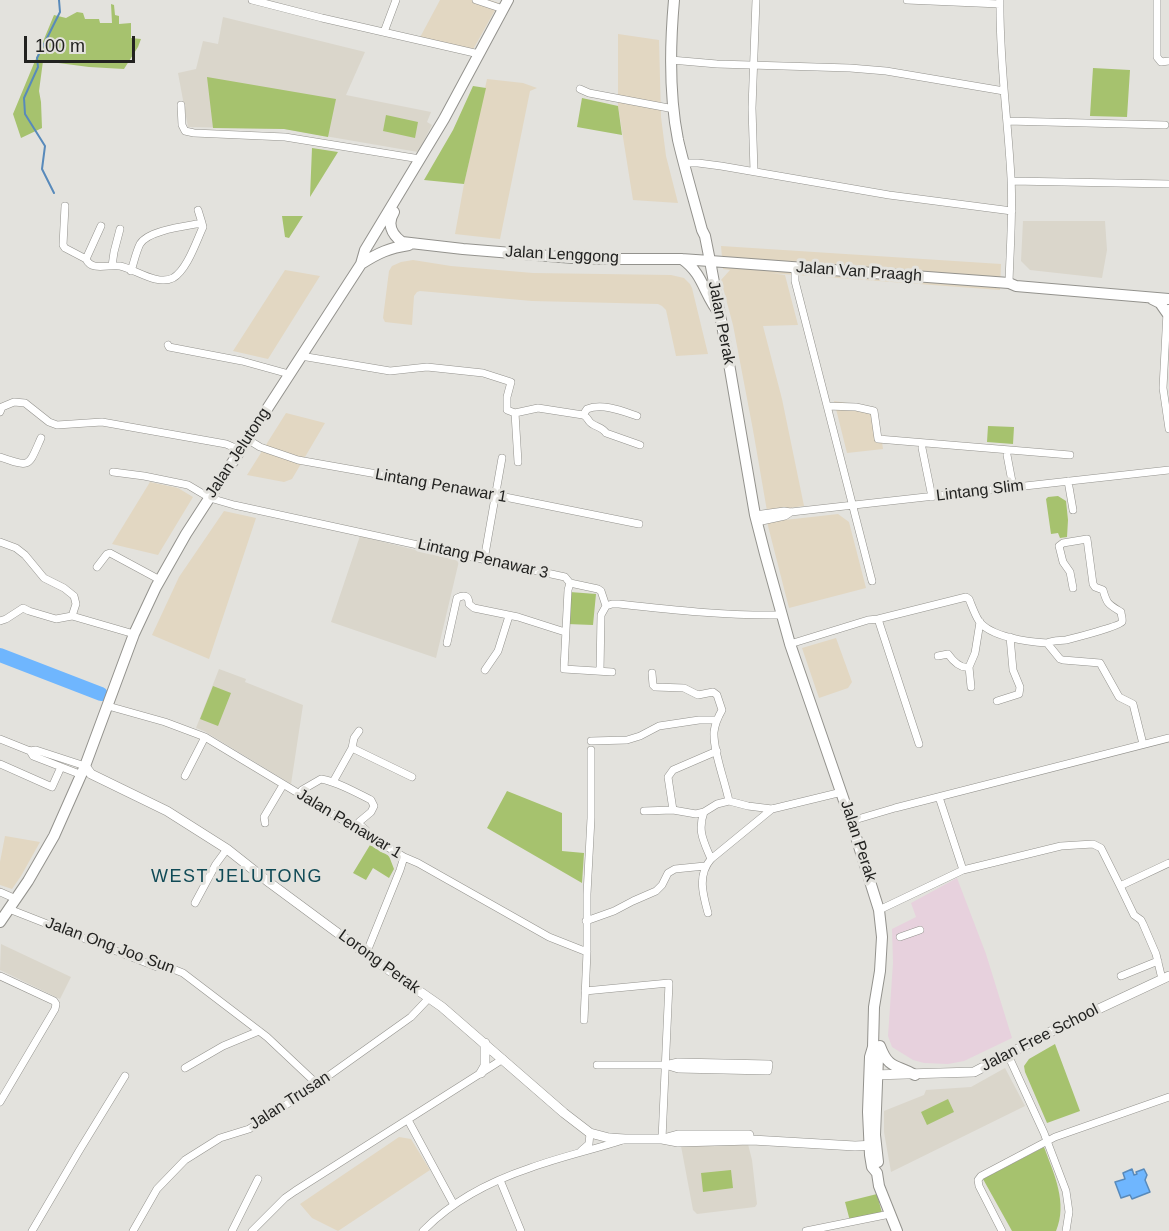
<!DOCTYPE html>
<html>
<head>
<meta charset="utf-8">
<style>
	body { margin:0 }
	#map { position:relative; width:1169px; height:1231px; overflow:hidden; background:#e3e2dd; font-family:Arial,sans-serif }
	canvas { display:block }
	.scale { position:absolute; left:24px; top:36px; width:111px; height:27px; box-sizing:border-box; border:3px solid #222220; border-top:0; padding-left:8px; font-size:18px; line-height:21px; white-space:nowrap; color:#222220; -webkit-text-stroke:4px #e3e2dd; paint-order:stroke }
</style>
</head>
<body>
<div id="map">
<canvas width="1169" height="1231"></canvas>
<div class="scale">100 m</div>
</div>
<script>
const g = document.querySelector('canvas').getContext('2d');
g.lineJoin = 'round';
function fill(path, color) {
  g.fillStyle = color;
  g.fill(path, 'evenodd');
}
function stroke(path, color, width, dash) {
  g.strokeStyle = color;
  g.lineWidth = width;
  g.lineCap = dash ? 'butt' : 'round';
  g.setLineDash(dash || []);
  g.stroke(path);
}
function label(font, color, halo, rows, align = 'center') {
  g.font = font + ' Arial,sans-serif';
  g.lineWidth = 6;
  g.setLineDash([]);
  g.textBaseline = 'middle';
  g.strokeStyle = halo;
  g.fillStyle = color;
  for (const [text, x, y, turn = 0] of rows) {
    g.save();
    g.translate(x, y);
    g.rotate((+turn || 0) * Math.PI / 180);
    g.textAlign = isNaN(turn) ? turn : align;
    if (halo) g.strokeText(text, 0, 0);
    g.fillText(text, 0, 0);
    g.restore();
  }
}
const commercial = new Path2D(`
	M440,0H490L499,3L470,55L417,43Z
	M618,34L659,40L661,117L666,156L678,203L633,200L618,106Z
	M487,79L523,83L537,88L530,91L500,239L455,234L464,184Z
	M721,246L1001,264L1000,290L770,273L785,275L798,325L763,326L782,399L804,506L767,511L753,430L733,325L721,280L730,270L723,269Z
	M413,260L451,266L533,273L671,275L684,278L690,284L692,288L708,354L676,356L666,310L662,306L658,304L532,301L420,291L417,292L414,296L412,325L385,322L383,318L389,271L392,266L401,262Z
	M285,270L320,276L268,359L233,351Z
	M834,401L877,408L883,449L847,453Z
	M286,413L325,423L292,479L284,482L247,475Z
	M150,482L178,488L193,497L158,555L112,544Z
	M224,511L256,518L209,659L152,635L179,577Z
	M838,514L849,522L866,588L789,608L767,522Z
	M836,638L852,682L848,688L819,698L802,648Z
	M5,836L40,842L21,876L12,889L0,885V862Z
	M399,1137L411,1139L430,1170L338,1231L312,1218L300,1204Z`);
const built = new Path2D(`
	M223,17L365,52L346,95L431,112L427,122L432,125L418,152L284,129L188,127L178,73L196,69L203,41L218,44Z
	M1023,221H1105L1107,250L1102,278L1030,270L1021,261Z
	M360,536L459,561L436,658L331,622Z
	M219,669L246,679L245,682L303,705L291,784L204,731L196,728Z
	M1,944L71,977L60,999L0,970Z
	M1005,1068L1025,1106L891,1172L884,1132V1111L924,1095L926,1090L971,1087Z
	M748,1144L752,1160L757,1204L755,1207L697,1214L693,1210L681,1146Z`);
const medical = new Path2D(`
	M957,878L986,954L1012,1038L964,1061L948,1064L924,1063L913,1060L892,1047L888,1036L893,963L892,929L916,917L911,903Z`);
const green = new Path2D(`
	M111,4L114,5L115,15L119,16V24L131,23V38L141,39L138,47L124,69L89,67L43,61L39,91L41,102L42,128L21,138L13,114L54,15L66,18L77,12L83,13L85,19H99L100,23H112Z
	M1093,68L1130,70L1127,117L1090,116Z
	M207,77L336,99L328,137L284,129L213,128Z
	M473,86L486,88L464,184L424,180L453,130Z
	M582,98L618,106L622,135L577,127Z
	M386,115L418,122L415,138L383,131Z
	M312,148L338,152L310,197Z
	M282,216H303L289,238L285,237Z
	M988,426L1014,427L1013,444L987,442Z
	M1058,496L1066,501L1068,520L1067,537L1060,538L1058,533L1051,534L1046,499L1048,497Z
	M570,592L596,594L593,625L567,624Z
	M213,686L231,693L218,726L200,719Z
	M507,791L562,813V851L584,853L582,883L487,828Z
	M370,845L389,856L394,869L389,878L373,868L366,880L353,873Z
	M1055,1044L1080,1111L1047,1123L1025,1072L1024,1066L1029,1059Z
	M948,1099L954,1112L927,1125L921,1112Z
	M1044,1147C1054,1174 1068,1203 1056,1231H1012L983,1179Z
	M731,1170L733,1188L703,1192L701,1173Z
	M877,1194L882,1213L850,1221L845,1202Z`);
const water = new Path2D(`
	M1132,1169L1134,1175L1137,1174L1136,1172L1144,1169L1147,1175L1145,1180L1150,1192L1132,1199L1130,1195L1121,1198L1115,1182L1125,1179L1123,1173Z`);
const stream = new Path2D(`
	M54,193L42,169L45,146L25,114L24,98L38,67L37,58L60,12L59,0`);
const river = new Path2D(`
	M0,655L101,694`);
const minor = new Path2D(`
	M252,0L322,18L479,54
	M476,0L503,9
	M907,0L1000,4
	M1000,0C999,60 1008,119 1011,178C1013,213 1010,248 1009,283
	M1157,0V57L1161,62L1169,61
	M384,32L396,0
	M671,60L717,64L850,68L886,71L1004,91
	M580,89L589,93L674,109
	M181,105L182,125L185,131L194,133L285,137L420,159
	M1007,121L1165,125
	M684,163H698L721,166L889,195L1012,211
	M754,171L752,108L756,0
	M1012,181L1169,184
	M65,206L63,245L65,248L86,259
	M198,210L202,223
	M101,226L86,259C92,272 109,264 120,266C135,269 157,286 173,278C187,270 196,242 203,227L202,223C187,226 148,230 140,244C136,252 134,262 131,271
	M112,266L114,252L120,229
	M795,267V281L872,581
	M1167,312L1163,388L1169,429
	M168,345L169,347L242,361L289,374
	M301,356L390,371L427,367L483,373L511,382L507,397V410L515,413L518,462
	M827,406L856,407L874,411L878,439L1070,455
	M0,412L2,407L14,402L25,403L49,422L57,425L102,422L226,444L240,450
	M515,413L538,408L583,415L587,409C603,403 622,411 637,416
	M583,415C586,416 587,418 589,421C593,427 602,426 606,433L640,445
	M247,439L260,447L298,460L495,495L639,524
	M922,448L932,497
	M1007,455L1013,487
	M0,457C31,468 28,467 41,438
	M113,472L144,476L188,485L210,498L234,505L565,577L570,583L598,589L601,591L606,606L612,604H619C673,610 727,616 781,615
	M1068,481L1073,510
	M755,515L784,511L791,512L1169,470
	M757,522L785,516L791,512
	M0,542L16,548L25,555L44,578L64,588L74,596L76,604L72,616
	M484,560L502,458
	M97,567L107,554L110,553L160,580
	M570,583L568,590L564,669L612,672
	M878,619L919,744
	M0,621L6,619L23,608L29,611L56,619L72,616L134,634
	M447,643L457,598C465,594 469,596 469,604L474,608L518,617L565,632
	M1047,643C1054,640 1060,641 1066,640C1074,638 1120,626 1122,622C1123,619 1121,615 1121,612C1108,604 1107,604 1103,590L1095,587L1093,584L1087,539L1063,543L1059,546L1063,562L1070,572L1073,588
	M790,644L868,620L878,619L966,597L969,599C972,606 975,615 979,621C990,637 1029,642 1047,643L1060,659L1063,660L1100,663L1119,697L1133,704L1143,744
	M938,656L948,654C953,661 960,669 969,667
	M485,670L498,651L509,616
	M600,671L601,615L606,606
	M652,673L653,685L655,687L684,688L698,695L713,692L717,695L722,710C718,717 715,723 714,732C713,751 725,781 729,801
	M971,687L969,667L975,653L980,622
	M997,701L1019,694L1020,687L1013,670L1010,637
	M108,706L165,722L205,737L404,857L418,863L549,937L587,952
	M0,739L30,751L36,750L85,766
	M591,741L627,740L640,736L659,726L699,720H716
	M352,748L412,777
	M30,751L33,756L82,775
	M0,764L52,787L61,767
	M185,776L205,737
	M333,782L352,748L354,738L359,731
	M302,790L321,779C338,782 355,792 371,800L374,806L371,812L359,822L360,825L366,830
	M939,797L963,870
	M673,810L668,777L673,770L717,751
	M644,811L673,810L696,814L704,812
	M851,821L895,808L1169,738
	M265,823L264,817L283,785
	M711,859C704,842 697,831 704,812L717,804L729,801L748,806L772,809L842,792
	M1120,886L1169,863
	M0,892L16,899
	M195,903L216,864L227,849
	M9,909L157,967H168L183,973L267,1037L317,1084
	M879,910L963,870L1061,846L1093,844L1101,848L1120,886L1134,915L1141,920L1143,924L1156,954L1162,979
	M708,913C703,895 697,875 711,859L772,809
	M586,921L614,911L633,901L656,891L662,885L668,873L675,869L705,866
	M900,937L920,930
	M366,954L400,870L404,857
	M0,976L54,1001L56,1004L55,1009L0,1102
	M1121,976L1158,961
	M585,991L669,983L662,1139
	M584,1020L587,952V894L591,818V750
	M1008,1055L1044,1133L1066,1191L1069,1212L1066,1231
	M597,1065H665L678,1062L769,1064L768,1071L678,1069L665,1065
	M185,1068L223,1046L259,1031
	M408,1120L454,1205
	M581,1151L589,1144L590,1133
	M500,1180L521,1231
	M32,1231L79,1151L125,1076
	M133,1231L157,1189L185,1160L220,1138L249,1129L259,1123L317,1084L411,1017L429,998
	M232,1231L258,1179
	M252,1231L285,1198L295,1191L503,1059
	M423,1231C451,1202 491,1181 530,1168C560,1157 592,1150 623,1140
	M806,1231L890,1214
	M1002,1231L979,1186L978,1180L981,1176L1055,1137L1169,1097`);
const tertiary = new Path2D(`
	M85,766L91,774L167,811L227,849L270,883L366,954L442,1007L564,1113L590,1133L609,1138L625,1139H662L678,1142L752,1140L855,1146L876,1145
	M481,1073L485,1066V1043
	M873,1075L974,1072L1060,1027L1169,976
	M667,1138L678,1135H749`);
const secondary = new Path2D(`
	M1152,299L1160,303L1167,313L1169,310
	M880,1046C889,1070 896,1064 915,1075
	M873,1047L878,1057L875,1135L878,1162
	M897,1231L879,1186L877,1173L872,1167L870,1155L868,1112L870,1057L873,1047L874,1007L880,971L882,937L879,910L851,821L790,644L765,554L755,515L727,352L710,261L1009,283L1016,286L1169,299`);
const primary = new Path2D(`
	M394,212C387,223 391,234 402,242L463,249L573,258L620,259H681L710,261L705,236L702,230C694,200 685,170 678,140C669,95 670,45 674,0
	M682,259C704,274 704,296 720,314
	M361,264C378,253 389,248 409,245
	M0,922L28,881L54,836L85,766L134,634L156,587L186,534L361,264L365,250L444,119L508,0`);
const streetNames = [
	["Jalan Lenggong",562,255,3],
	["Jalan Van Praagh",859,272,4],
	["Jalan Perak",721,323,79],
	["Jalan Jelutong",238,453,-57],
	["Lintang Penawar 1",441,486,10],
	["Lintang Slim",980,491,-7],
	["Lintang Penawar 3",483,559,13],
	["Jalan Penawar 1",349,824,31],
	["Jalan Perak",858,841,72],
	["Jalan Ong Joo Sun",110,946,20],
	["Lorong Perak",379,962,36],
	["Jalan Free School",1040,1038,-27],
	["Jalan Trusan",290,1101,-33]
];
const neighbourhoodNames = [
	["WEST JELUTONG",237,877]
];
fill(commercial, '#e2d7c2');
fill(built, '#dad6cb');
fill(medical, '#e7d1dd');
fill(green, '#a6c26e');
fill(water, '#6fb6fe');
stroke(water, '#588abb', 1.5);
stroke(stream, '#588abb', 2);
stroke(river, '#6fb6fe', 14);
stroke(minor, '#93928d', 8);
stroke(tertiary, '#93928d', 10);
stroke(secondary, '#93928d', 12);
stroke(primary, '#93928d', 12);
stroke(minor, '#fff', 7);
stroke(tertiary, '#fff', 9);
stroke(secondary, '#fff', 10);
stroke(primary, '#fff', 10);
label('16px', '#222220', '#e3e2dd', streetNames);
g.letterSpacing = '1.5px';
label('18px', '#104a56', '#e3e2dd', neighbourhoodNames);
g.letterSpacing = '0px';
</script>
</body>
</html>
